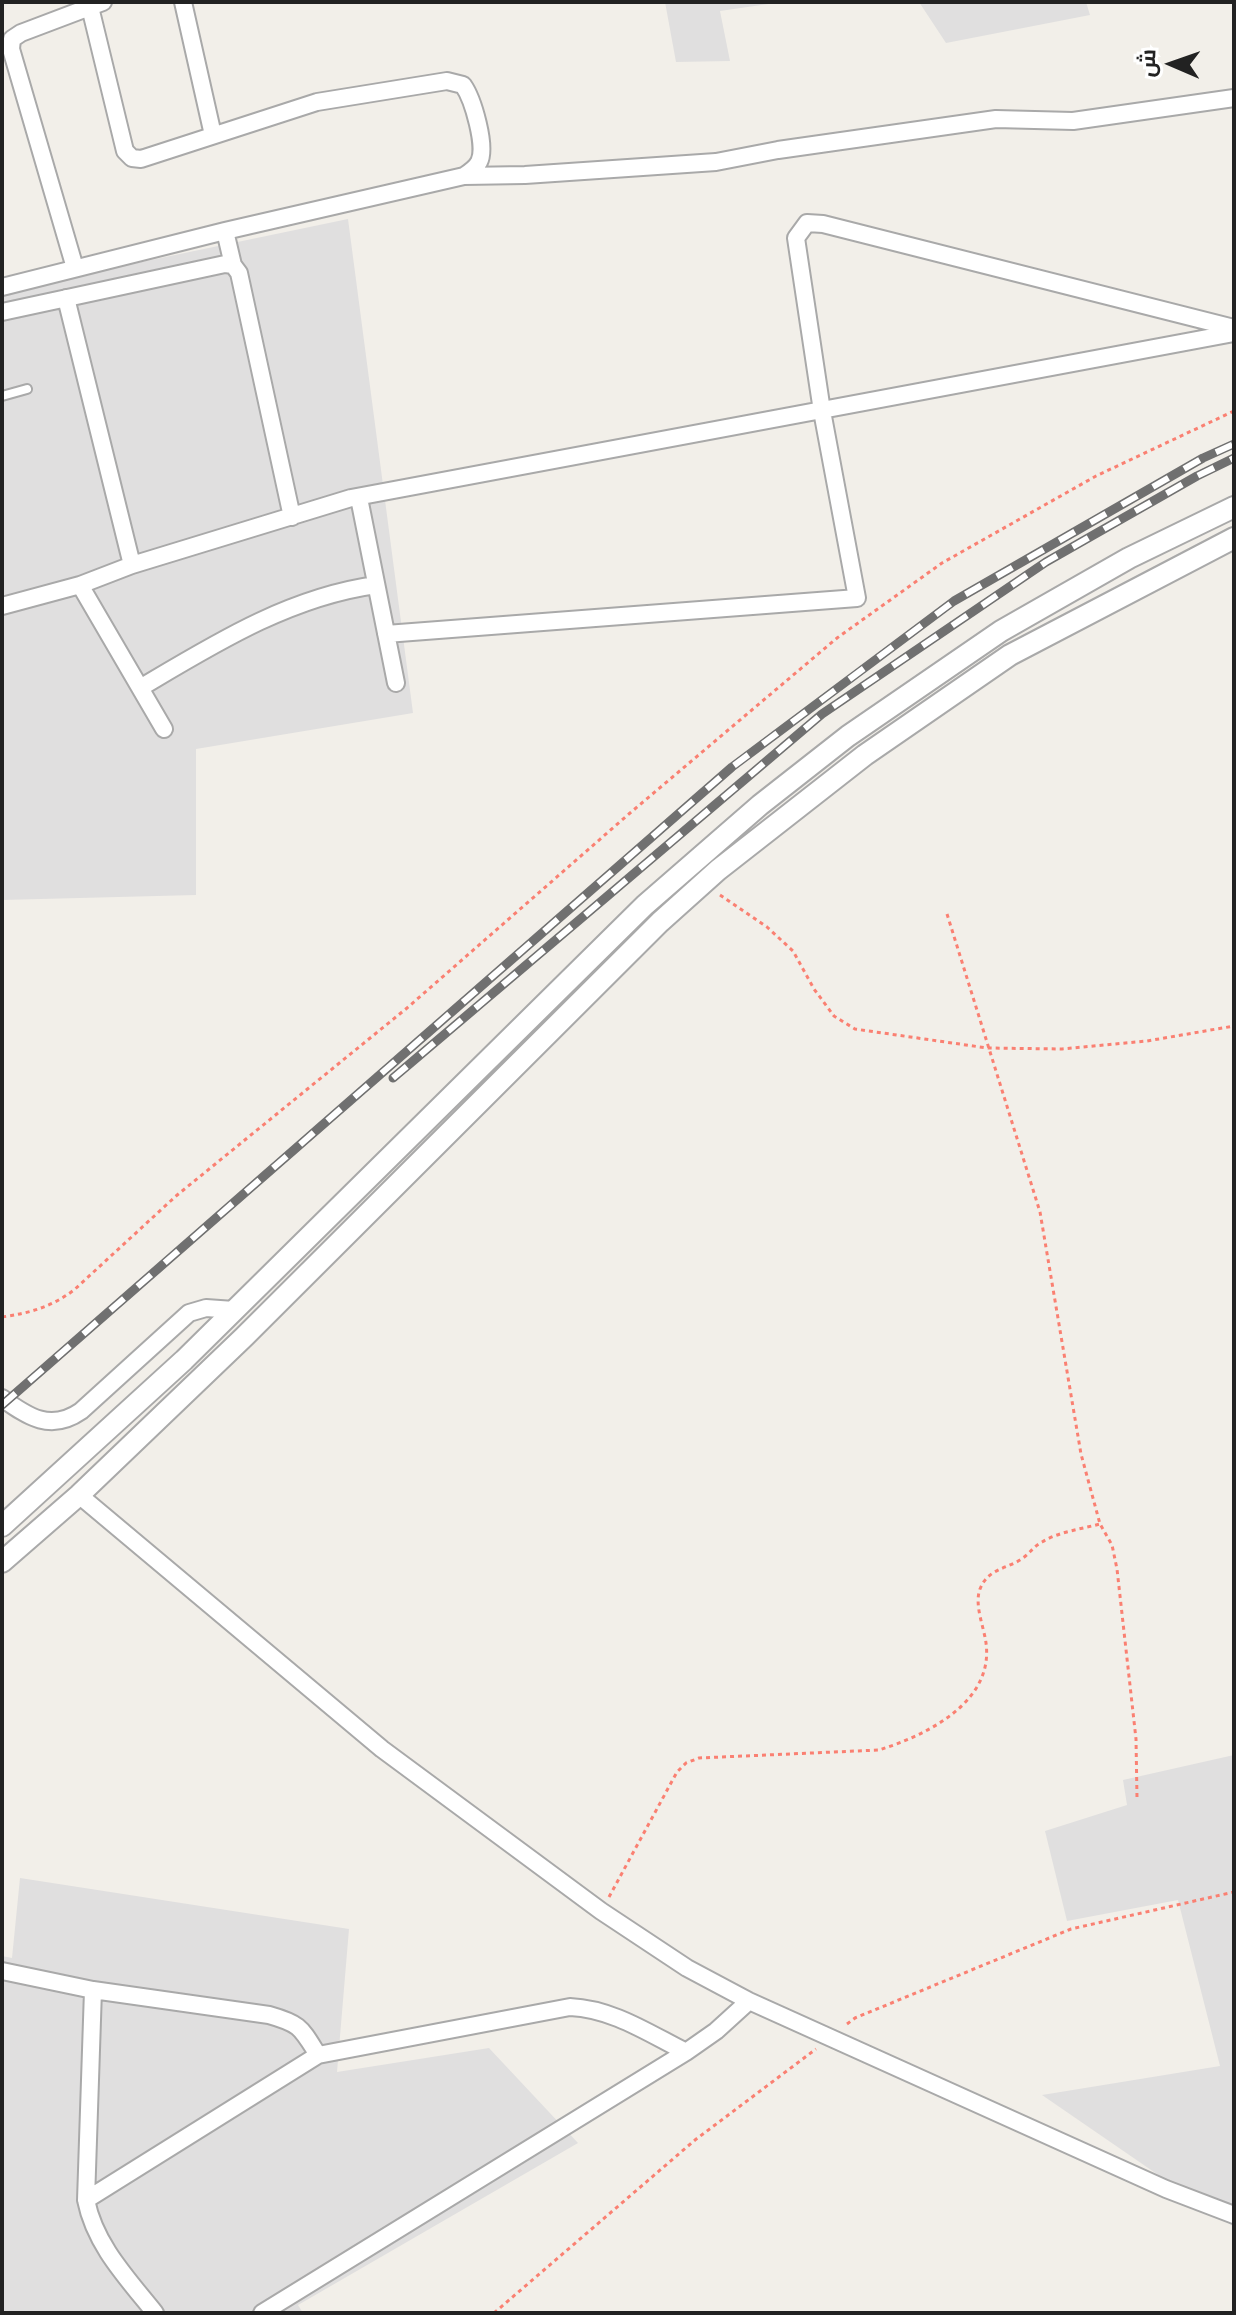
<!DOCTYPE html>
<html>
<head>
<meta charset="utf-8">
<style>
	body { margin:0 }
	#map { position:relative; width:1236px; height:2315px; overflow:hidden; background:#f2efe9; font-family:"Fira Sans Condensed",Cairo,sans-serif }
	canvas { display:block }
	.frame { position:absolute; inset:0; border:4px solid #222; pointer-events:none }
	.north { position:absolute; left:1132px; top:24px; width:80px; height:80px; -webkit-text-stroke:6px #fff; paint-order:stroke; rotate:272deg; font-size:22px; font-weight:700; line-height:32px; text-align:center; color:#222 }
	.north::after { content:''; display:block; margin:auto; width:28px; height:36px; background:#222; clip-path:polygon(50% 0,100% 100%,50% 72%,0 100%) }
</style>
</head>
<body>
<div id="map">
<canvas width="1236" height="2315"></canvas>
<div class="frame"></div>
<div class="north">ش</div>
</div>
<script>
const g = document.querySelector('canvas').getContext('2d');
g.lineJoin = 'round';
function fill(path, color) {
  g.fillStyle = color;
  g.fill(path, 'evenodd');
}
function stroke(path, color, width, dash) {
  g.strokeStyle = color;
  g.lineWidth = width;
  g.lineCap = dash ? 'butt' : 'round';
  g.setLineDash(dash || []);
  g.stroke(path);
}
const residential = new Path2D(`
	M665,2H782L720,11L730,61L676,62Z
	M919,2H1086L1090,15L946,43Z
	M348,219L413,713L196,749V895L2,900V291Z
	M1234,1755V2227L1042,2095L1220,2066L1178,1900L1067,1921L1045,1831L1127,1805L1123,1780Z
	M20,1878L349,1929L337,2072L489,2048L578,2143L298,2305L303,2313H2V1956L12,1958Z`);
const path = new Path2D(`
	M720,895L767,927L793,951L814,989L834,1016L855,1029L987,1048L1062,1049L1147,1041L1234,1026
	M947,914L1040,1212L1081,1454L1100,1524L1112,1545L1117,1569L1136,1739L1137,1798
	M2,1317C30,1313 51,1307 74,1290L176,1196L407,1008L630,813L837,638L942,563L1096,476L1234,411
	M609,1897L677,1772L686,1763L699,1758L879,1750C927,1735 994,1702 986,1643C984,1627 974,1605 980,1589C988,1568 1008,1569 1023,1558C1030,1553 1034,1546 1042,1542C1058,1532 1081,1529 1100,1524
	M847,2024L855,2018L1071,1929L1234,1892
	M494,2313L695,2140L816,2049`);
const service = new Path2D(`
	M2,396L27,389`);
const minor = new Path2D(`
	M183,2L213,135
	M464,176L525,175L716,162L778,150L996,119L1073,121L1234,98
	M225,231L233,265L239,273L292,517
	M75,268L11,49L12,39L21,33L103,2
	M2,287L225,231L464,176C470,172 476,168 479,162C487,147 473,99 463,85L447,81L317,102L141,159L132,158L125,151L90,7
	M66,298L132,565
	M2,312L225,264L233,265
	M357,498L360,503L396,683
	M80,585L164,729
	M2,606L80,585L132,565L351,498L1234,333
	M386,634L857,598L822,411L796,238L807,223L823,224L1234,328
	M140,688C214,644 289,597 376,585
	M2,1398C28,1417 51,1432 81,1411L189,1313L206,1308L234,1310
	M79,1495L382,1749L601,1911L687,1968L749,2001L1166,2189L1234,2215
	M2,1971L93,1990L269,2015C301,2024 301,2028 318,2055
	M93,1990L86,2200C95,2245 127,2278 155,2313
	M86,2200L318,2055L570,2007C613,2009 648,2033 686,2052
	M262,2313L686,2052L716,2031L749,2001`);
const tertiary = new Path2D(`
	M2,1526L184,1360L645,905L760,805L848,736L1001,631L1129,558L1234,507
	M2,1562L79,1495L244,1337L660,922L718,870L865,755L1010,655L1234,538`);
const rail = new Path2D(`
	M393,1078L822,714L1046,562L1197,476L1234,458
	M2,1405L732,767L954,601L1203,458L1234,444`);
fill(residential, '#e0dfdf');
stroke(service, '#a9a9a9', 12);
stroke(minor, '#a9a9a9', 20);
stroke(tertiary, '#a9a9a9', 24);
stroke(path, '#fa8072', 3, [4, 4]);
stroke(service, '#fff', 8);
stroke(minor, '#fff', 16);
stroke(tertiary, '#fff', 20);
stroke(rail, '#707070', 9);
stroke(rail, '#fff', 6, [18]);
</script>
</body>
</html>
